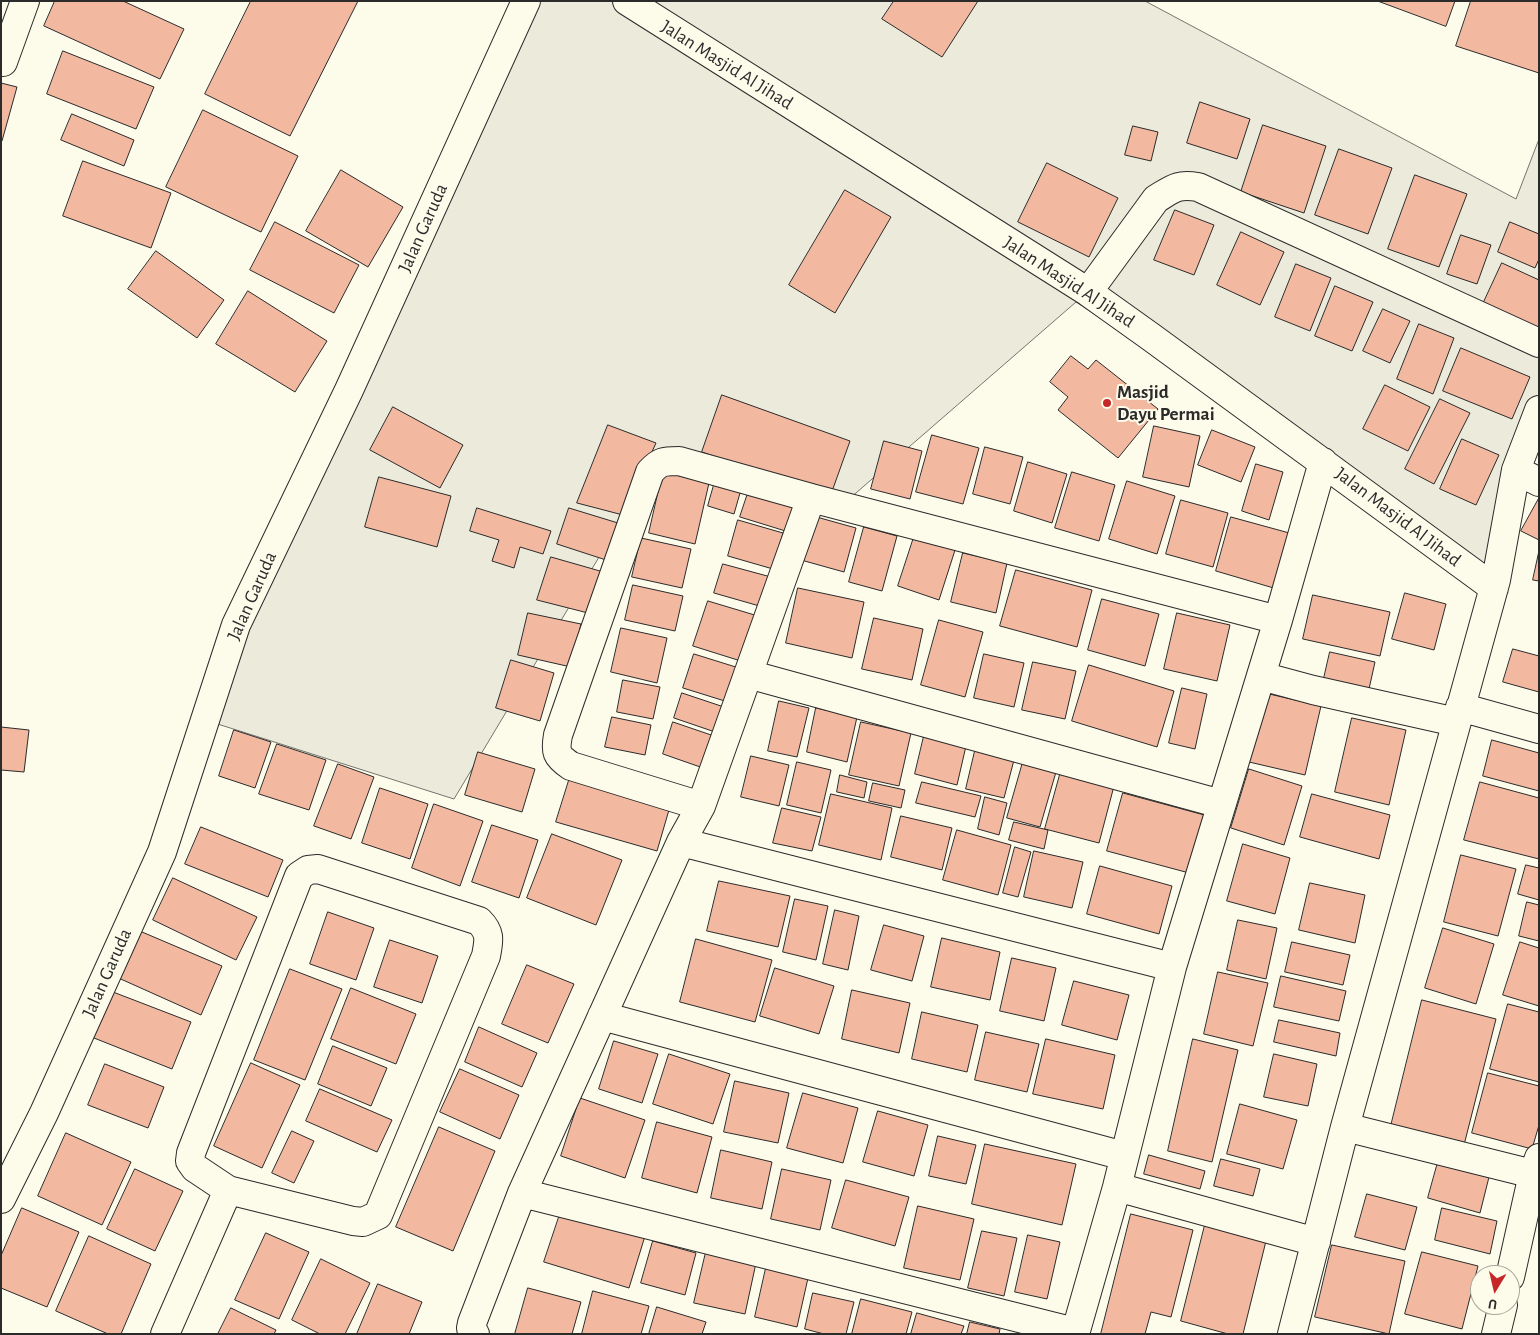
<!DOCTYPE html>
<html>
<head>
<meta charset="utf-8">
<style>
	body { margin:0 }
	#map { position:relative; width:1540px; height:1335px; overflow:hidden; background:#fdfbea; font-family:"Alegreya Sans",sans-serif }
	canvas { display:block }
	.frame { position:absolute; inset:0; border:2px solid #2b2b2b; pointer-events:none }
	.north { position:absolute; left:1470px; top:1265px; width:50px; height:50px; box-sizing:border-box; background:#fdfbea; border:1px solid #a9a89e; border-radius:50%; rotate:189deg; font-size:14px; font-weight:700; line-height:20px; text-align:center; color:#2b2b2b }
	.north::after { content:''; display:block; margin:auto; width:18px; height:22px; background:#c62828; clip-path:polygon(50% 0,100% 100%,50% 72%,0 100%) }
</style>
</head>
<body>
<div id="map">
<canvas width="1540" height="1335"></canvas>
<div class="frame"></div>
<div class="north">U</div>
</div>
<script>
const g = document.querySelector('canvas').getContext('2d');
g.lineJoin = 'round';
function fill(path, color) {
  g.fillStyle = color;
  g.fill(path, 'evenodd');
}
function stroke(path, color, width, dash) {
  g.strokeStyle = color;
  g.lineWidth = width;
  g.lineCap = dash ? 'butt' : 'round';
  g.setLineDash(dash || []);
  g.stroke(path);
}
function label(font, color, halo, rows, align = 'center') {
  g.font = font + ' "Alegreya Sans",sans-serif';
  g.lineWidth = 4;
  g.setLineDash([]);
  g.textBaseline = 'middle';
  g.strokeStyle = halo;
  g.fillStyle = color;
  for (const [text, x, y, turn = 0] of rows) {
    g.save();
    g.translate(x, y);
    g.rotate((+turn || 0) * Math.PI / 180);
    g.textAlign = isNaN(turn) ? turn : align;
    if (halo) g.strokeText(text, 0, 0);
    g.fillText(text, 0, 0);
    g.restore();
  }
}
const green = new Path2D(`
	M525,1H1145L1516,199L1539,139V424L1492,578L1076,302L841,506L650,472L454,799L205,720Z`);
const building = new Path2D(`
	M55,1H123L184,29L160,79L44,26Z
	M251,1H358L290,136L205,94Z
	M894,1H978L942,57L882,19Z
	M1378,1H1455L1446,26Z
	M1471,1H1539V73L1456,46Z
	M63,51L154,87L136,129L47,94Z
	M1,83L17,87L2,141H1Z
	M1200,102L1250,119L1237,159L1187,143Z
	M203,110L298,156L261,232L166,187Z
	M72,114L134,140L124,166L61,140Z
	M1263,125L1326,146L1304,213L1241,192Z
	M1133,126L1158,132L1151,161L1125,155Z
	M1339,149L1392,168L1368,234L1315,215Z
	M83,161L171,193L151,248L63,216Z
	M1047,163L1118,198L1089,257L1018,222Z
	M341,170L403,207L368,267L306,231Z
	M1415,175L1467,194L1439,267L1388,249Z
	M845,190L891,217L835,313L789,285Z
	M1175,210L1214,225L1194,275L1154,260Z
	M275,222L359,265L334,313L250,270Z
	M1510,222L1539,234V259L1535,268L1498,252Z
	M1241,232L1284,252L1260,305L1217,285Z
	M1461,235L1491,245L1477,284L1447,274Z
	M156,251L224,300L197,338L128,289Z
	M1502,263L1539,280V330L1483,304Z
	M1296,264L1331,278L1310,331L1275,317Z
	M1335,286L1373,302L1352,351L1315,336Z
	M248,291L327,341L295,392L216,344Z
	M1383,309L1410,321L1390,363L1363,351Z
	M1419,324L1454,338L1433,394L1397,379Z
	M1461,348L1530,377L1512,419L1443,391Z
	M1071,356L1088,369L1096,360L1158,409L1118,458L1058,410L1068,397L1050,382Z
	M1385,385L1430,407L1408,451L1363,429Z
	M722,395L850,441L830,497L702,452Z
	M1440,399L1470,413L1434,484L1405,469Z
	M393,407L463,445L440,488L370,450Z
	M608,425L656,443L623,515L577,503Z
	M1154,426L1200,436L1189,487L1143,477Z
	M1212,430L1255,447L1241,482L1198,465Z
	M932,435L979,448L963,504L916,492Z
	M1462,439L1499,455L1476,505L1440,489Z
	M884,441L922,451L910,499L871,489Z
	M985,447L1023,457L1010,504L973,494Z
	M1028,462L1067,474L1052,523L1014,511Z
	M1256,464L1283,472L1269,520L1242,511Z
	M663,472L709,483L695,544L649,533Z
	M1072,472L1115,485L1099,541L1055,528Z
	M379,477L451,496L437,547L365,527Z
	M716,478L742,486L734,514L708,506Z
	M1127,481L1175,496L1157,554L1109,539Z
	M751,484L802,501L792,533L740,517Z
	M1539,498V540L1521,531Z
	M1181,500L1228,513L1213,567L1166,554Z
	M477,508L551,531L543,554L520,547L514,568L492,561L499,540L470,531Z
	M569,508L618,523L606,560L557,544Z
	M813,516L856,528L844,572L801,560Z
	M1231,517L1293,534L1277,589L1216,571Z
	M738,520L783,533L773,569L728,556Z
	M864,527L897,536L882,591L849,582Z
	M915,534L956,547L939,600L898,586Z
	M641,538L691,549L682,588L632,577Z
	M1539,551V581L1533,580Z
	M963,553L1007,563L996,613L951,602Z
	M551,557L607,573L592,614L537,600Z
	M723,564L771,577L763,607L714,593Z
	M1016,570L1092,590L1077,647L1000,626Z
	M633,585L683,596L675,631L625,620Z
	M798,588L864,602L852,658L786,643Z
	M1405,593L1446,604L1434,650L1392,639Z
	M1313,595L1390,612L1380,656L1303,639Z
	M1102,599L1159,614L1145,666L1088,650Z
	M708,601L758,616L744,662L693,646Z
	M528,613L581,624L571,667L518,655Z
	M1177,613L1230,625L1217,681L1164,669Z
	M874,618L923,629L912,680L862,669Z
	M939,620L983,632L965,697L921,685Z
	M621,628L667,638L657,683L611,672Z
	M1513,649L1539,656V692L1503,682Z
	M1330,652L1375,662L1367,698L1322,687Z
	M694,654L739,668L728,702L683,688Z
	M984,654L1024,663L1014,707L974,698Z
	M511,660L554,673L540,721L496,708Z
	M1033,662L1076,671L1065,719L1022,710Z
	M1089,665L1174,691L1157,747L1072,721Z
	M623,680L660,687L653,719L617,712Z
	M1182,688L1207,694L1195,749L1169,743Z
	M682,693L727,708L718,733L674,718Z
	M1265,693L1321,706L1305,775L1249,762Z
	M779,701L809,708L797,757L768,751Z
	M816,708L857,717L847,762L807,752Z
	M612,717L651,725L645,755L605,747Z
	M1352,718L1406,730L1389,805L1335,792Z
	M673,722L717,737L706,769L663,754Z
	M861,722L911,733L899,786L849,775Z
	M1,727L29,730L24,772L1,770Z
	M234,730L271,742L255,788L219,776Z
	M924,736L966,746L957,785L915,774Z
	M1492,740L1539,753V791L1483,776Z
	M277,744L326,760L309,810L259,794Z
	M975,751L1014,760L1004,798L966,789Z
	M478,752L535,769L522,812L465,795Z
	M751,756L789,765L779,806L741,797Z
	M797,762L831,770L821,813L787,805Z
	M1023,762L1056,772L1040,827L1007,818Z
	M338,764L374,777L351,839L314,826Z
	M1249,769L1302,786L1284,845L1231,828Z
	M1061,771L1114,786L1099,843L1045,829Z
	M571,774L671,803L657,851L556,822Z
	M840,775L867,782L864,798L837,792Z
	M922,782L981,796L975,817L916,803Z
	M1480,782L1539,798V859L1464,840Z
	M873,783L905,790L901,808L869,801Z
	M380,788L428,804L410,859L362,843Z
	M1123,793L1208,816L1193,874L1107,851Z
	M831,794L892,808L881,860L819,845Z
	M1312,794L1390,815L1379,859L1300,837Z
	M985,797L1007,803L999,835L978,829Z
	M434,804L483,821L460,886L412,868Z
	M782,808L821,817L812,851L773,843Z
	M901,816L952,828L942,870L891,857Z
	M1014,822L1048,830L1044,849L1009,840Z
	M492,825L538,840L519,898L472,882Z
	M201,827L283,860L268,897L185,864Z
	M957,830L1011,845L998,895L943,880Z
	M552,834L622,860L596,925L527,898Z
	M1243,844L1290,858L1275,914L1227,901Z
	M1015,847L1031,852L1018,897L1003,893Z
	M1034,851L1083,862L1072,908L1024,897Z
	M1461,855L1516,869L1498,936L1444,922Z
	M1526,865L1539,868V900L1518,894Z
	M1100,866L1172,886L1159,934L1087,914Z
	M173,878L257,917L236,960L153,920Z
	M719,881L790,896L778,947L707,931Z
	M1310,883L1365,895L1355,943L1299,930Z
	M795,899L828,906L816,960L783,952Z
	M1527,902L1539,905V941L1519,936Z
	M835,910L859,916L848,970L823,964Z
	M328,912L374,928L356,980L310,964Z
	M1238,920L1277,928L1266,979L1227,970Z
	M884,925L924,936L912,981L871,970Z
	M1443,928L1494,944L1476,1004L1425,988Z
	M135,929L222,966L201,1015L114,976Z
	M942,938L1000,952L990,1000L931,987Z
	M696,939L772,960L755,1022L680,1002Z
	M390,940L438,956L422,1003L374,987Z
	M1292,942L1350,955L1343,985L1285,972Z
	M1520,942L1539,948V1006L1503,995Z
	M1012,958L1056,968L1044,1021L1000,1011Z
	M527,965L574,984L548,1043L502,1024Z
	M775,968L834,986L819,1034L760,1016Z
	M290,969L342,989L305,1080L254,1060Z
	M1218,972L1268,983L1253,1046L1204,1034Z
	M1281,976L1346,991L1339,1021L1274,1007Z
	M1074,981L1129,995L1117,1040L1062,1025Z
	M351,988L416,1014L396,1064L331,1039Z
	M852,990L910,1003L899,1053L842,1039Z
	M113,992L191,1022L172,1069L94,1038Z
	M1422,1000L1496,1019L1463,1149L1390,1130Z
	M1508,1004L1539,1012V1082L1490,1069Z
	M922,1012L978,1025L967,1072L912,1059Z
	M1279,1020L1340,1033L1336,1056L1274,1042Z
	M479,1027L537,1053L522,1087L465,1062Z
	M986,1032L1039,1044L1027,1092L975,1080Z
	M1046,1039L1115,1055L1103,1109L1033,1094Z
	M1193,1039L1238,1050L1212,1162L1168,1151Z
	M614,1041L658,1054L642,1103L599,1089Z
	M333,1046L387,1068L371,1106L318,1084Z
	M669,1054L730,1074L713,1124L653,1104Z
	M1274,1054L1317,1064L1308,1106L1264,1097Z
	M251,1063L300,1085L262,1168L214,1146Z
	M105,1064L164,1087L148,1128L88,1105Z
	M460,1069L519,1095L500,1139L440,1112Z
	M1488,1073L1539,1086V1125L1532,1149L1472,1133Z
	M735,1081L789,1093L778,1143L724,1132Z
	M320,1089L392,1120L377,1152L306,1121Z
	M803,1093L858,1108L843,1163L787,1148Z
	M580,1098L645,1120L625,1178L561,1156Z
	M1240,1104L1297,1120L1283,1169L1227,1154Z
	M878,1111L928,1125L914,1176L863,1162Z
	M657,1122L712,1137L697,1193L642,1178Z
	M439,1127L495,1151L453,1251L396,1227Z
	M292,1131L314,1141L294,1183L272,1173Z
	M66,1133L131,1162L102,1225L38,1196Z
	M938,1136L976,1145L966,1184L929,1176Z
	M985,1144L1076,1164L1062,1225L972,1204Z
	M721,1150L772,1162L762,1209L711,1198Z
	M1149,1155L1205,1171L1200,1189L1144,1174Z
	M1221,1159L1260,1169L1253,1196L1214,1186Z
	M1438,1162L1489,1177L1480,1213L1428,1198Z
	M135,1169L183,1191L155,1251L107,1229Z
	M782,1169L831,1180L820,1230L771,1219Z
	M846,1180L909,1197L895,1246L832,1228Z
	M1367,1194L1417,1207L1405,1250L1355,1237Z
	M918,1206L974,1219L960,1280L904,1268Z
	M22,1208L79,1232L47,1307L1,1288V1256Z
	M1442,1208L1497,1221L1490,1254L1435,1240Z
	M561,1211L645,1236L629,1288L544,1262Z
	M1131,1214L1193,1230L1171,1317L1151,1312L1145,1334H1101Z
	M1205,1225L1266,1241L1243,1334H1228L1181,1321Z
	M982,1231L1017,1238L1004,1296L968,1288Z
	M266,1233L309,1252L279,1319L235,1300Z
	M1028,1235L1060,1242L1047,1299L1015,1292Z
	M89,1236L151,1264L121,1334H108L56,1311Z
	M653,1241L696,1253L685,1295L641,1283Z
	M1332,1245L1405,1261L1389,1334L1315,1317Z
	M706,1252L756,1263L745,1314L694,1303Z
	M1422,1252L1478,1266L1462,1329L1405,1314Z
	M321,1259L370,1283L345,1334H320L292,1320Z
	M766,1268L808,1278L797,1327L755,1317Z
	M378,1284L422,1302L409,1334H357Z
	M528,1288L581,1302L572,1334H515Z
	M593,1291L649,1306L641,1334H582Z
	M813,1293L854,1302L846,1334H824L805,1329Z
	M861,1299L912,1312L906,1334H852Z
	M657,1307L706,1322L702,1334H649Z
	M231,1308L276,1330L274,1334H218Z
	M917,1313L964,1326L961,1334H911Z
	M970,1322L1000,1329L999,1334H967Z`);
const street = new Path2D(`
	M627,1L1088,292L1151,337L1494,588
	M3,62L25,1
	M1088,292L1156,199C1174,188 1177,184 1198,187L1539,343
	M1516,470L1539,482
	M748,674L1221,804
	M1261,676L1313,690L1456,722
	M1460,707L1539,729
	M701,806L571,766C556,756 555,752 558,735L650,472C660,461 664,461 679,461L811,498
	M681,842L1172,967
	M318,869L479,921C491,933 489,940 486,956L378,1215L363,1222L353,1221L228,1190L195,1168L190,1161L191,1153L299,876L308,870Z
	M602,1016L1124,1156
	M1345,1127L1496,580L1516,470L1539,410
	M1117,1187L1316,1242
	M522,1193L1075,1332
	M1,1199L44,1113L162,852L236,625L349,390L526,1
	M1510,1277L1533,1174L1539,1158
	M165,1334L228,1190
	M475,1334L471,1328L472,1323L522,1193L681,842L701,806L811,498L1278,620
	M1075,1334L1117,1187L1172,967L1278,620L1323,462
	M1292,1334L1345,1127L1533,1174
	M1496,1334L1503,1305`);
const markers = [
	[1107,403,5,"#c62828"]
];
const streetNames = [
	["Jalan Masjid Al Jihad",727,65,32],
	["Jalan Garuda",423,228,-66],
	["Jalan Masjid Al Jihad",1069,282,33],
	["Jalan Masjid Al Jihad",1398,517,37],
	["Jalan Garuda",252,596,-66],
	["Jalan Garuda",107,973,-66]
];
const poiNames = [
	["Masjid",1117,392],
	["Dayu Permai",1117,414]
];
fill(green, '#ecebdb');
stroke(green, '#74746e', 1);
fill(building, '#f2b8a0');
stroke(building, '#2b2b2b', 1);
stroke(street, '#2b2b2b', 30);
stroke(street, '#fdfbea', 28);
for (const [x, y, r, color] of markers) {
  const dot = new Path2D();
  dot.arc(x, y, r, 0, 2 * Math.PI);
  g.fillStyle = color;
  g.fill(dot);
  stroke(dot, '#fdfbea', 2);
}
label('19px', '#2b2b2b', '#fdfbea', streetNames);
label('bold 19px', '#2b2b2b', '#fdfbea', poiNames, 'left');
</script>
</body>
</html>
